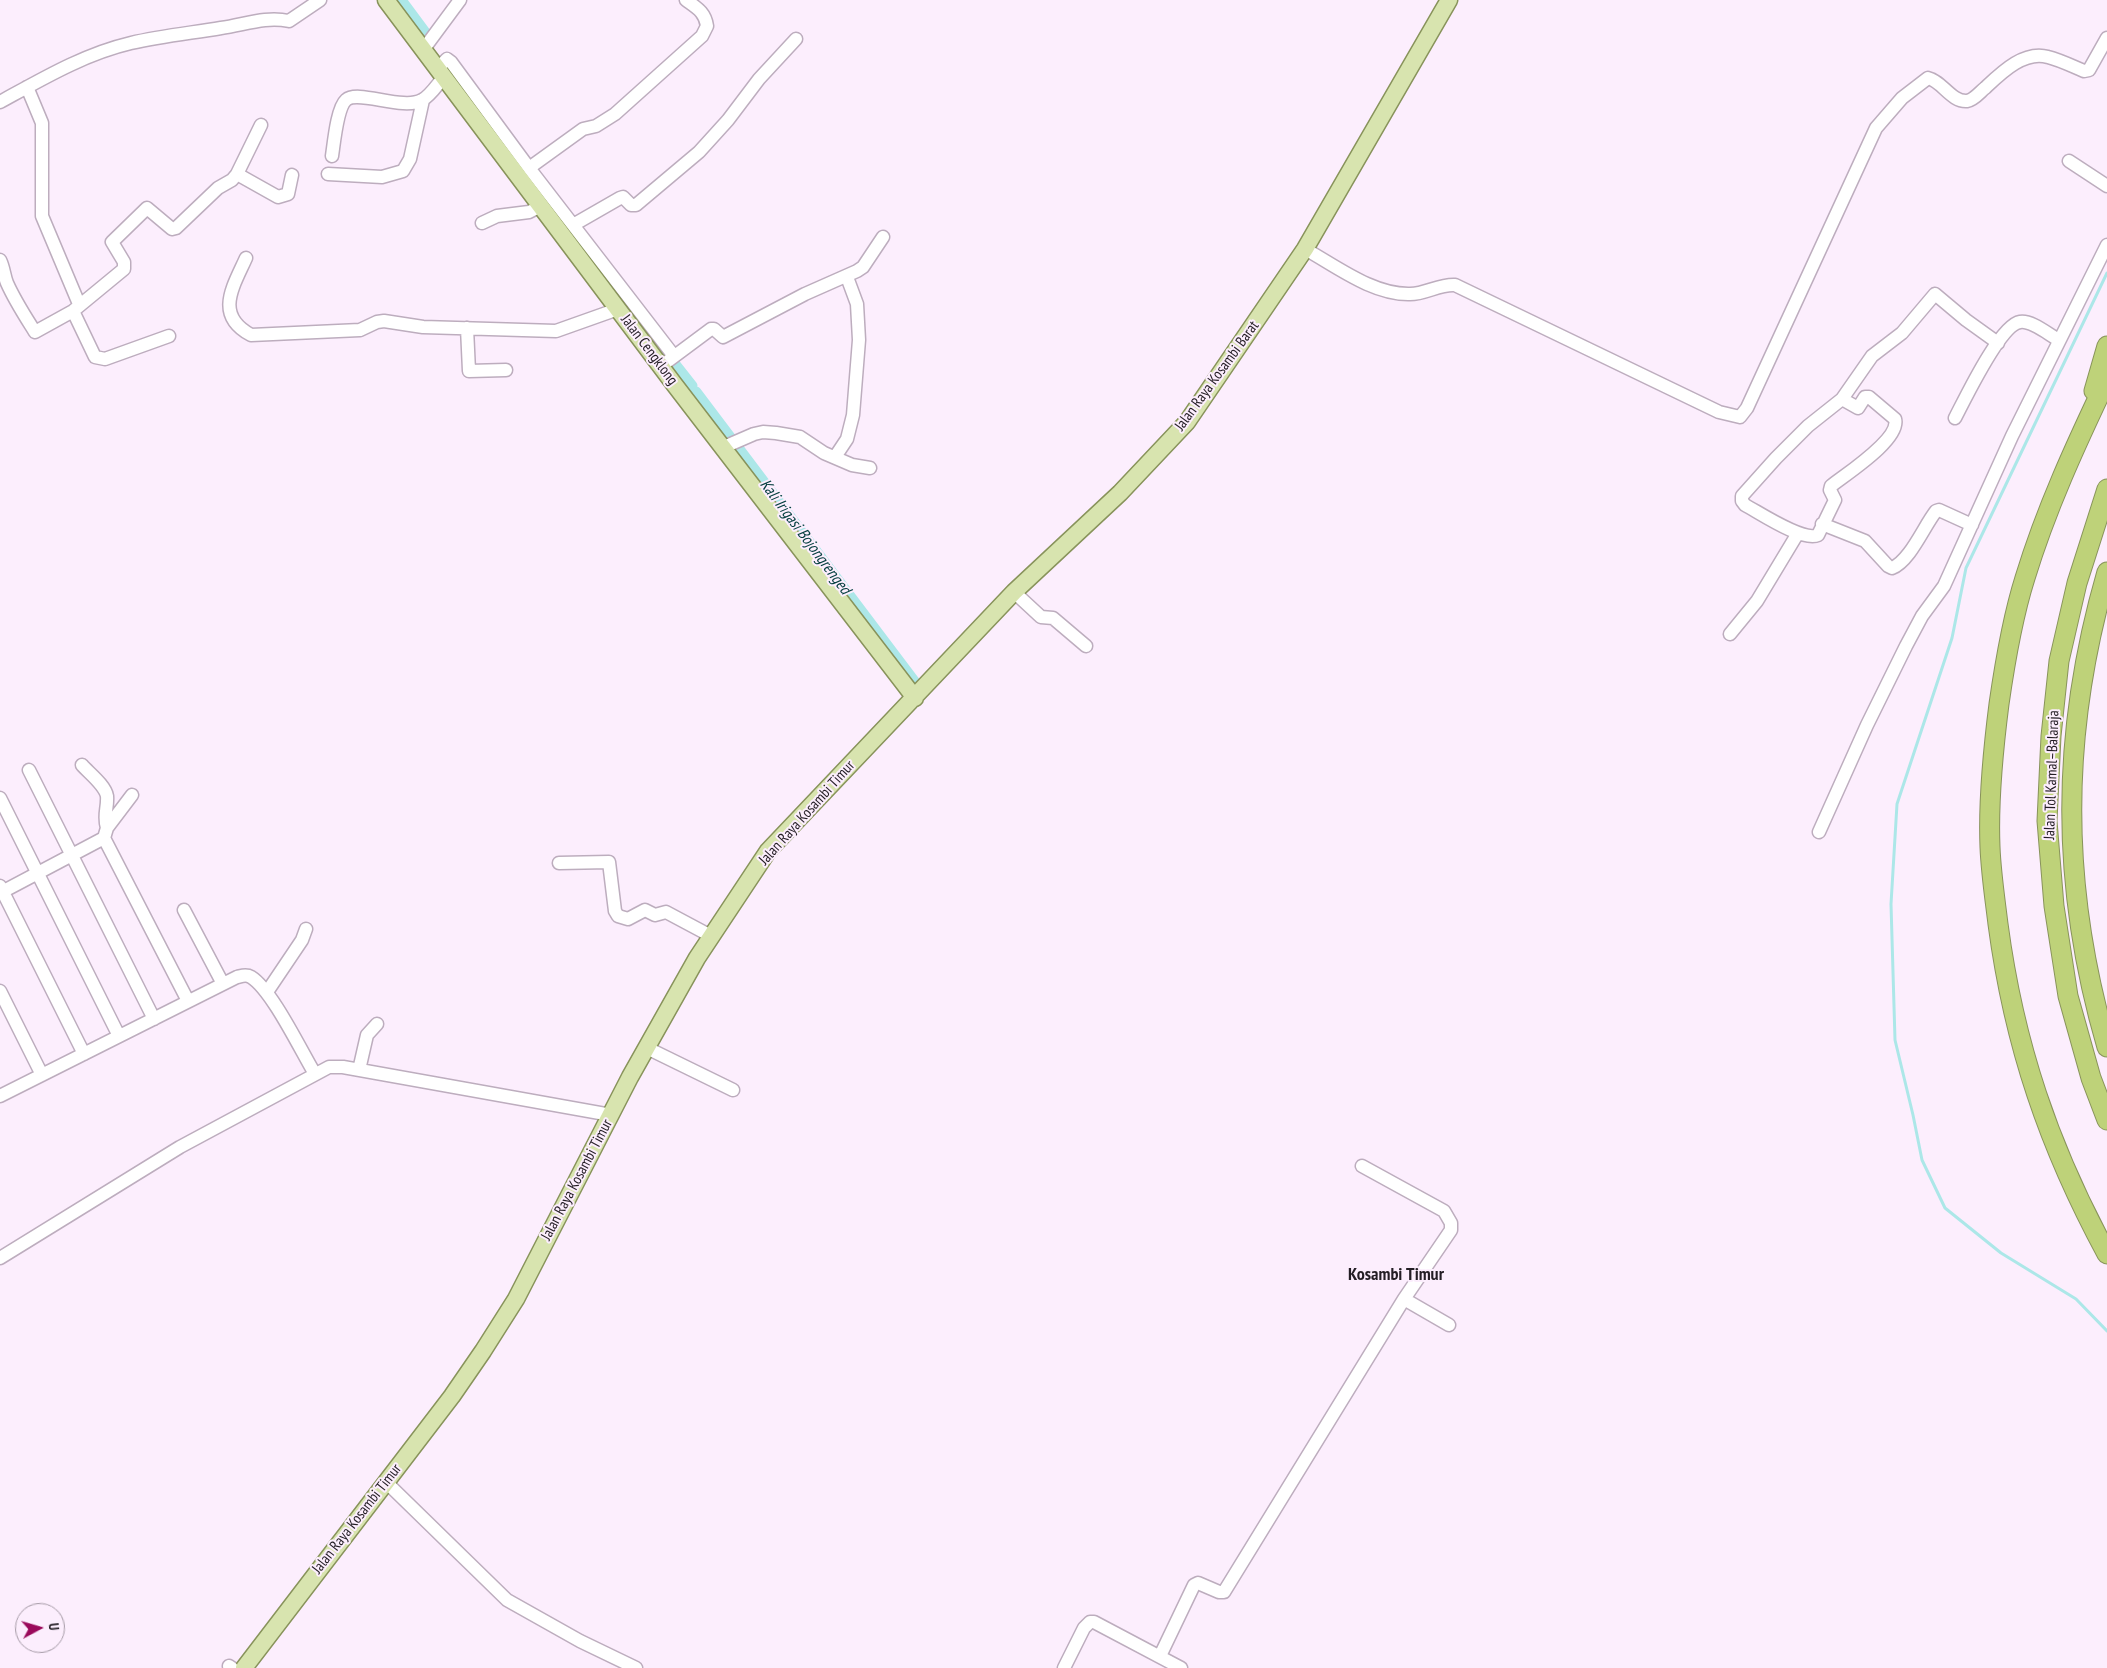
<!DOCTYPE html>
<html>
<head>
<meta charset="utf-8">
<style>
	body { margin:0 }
	#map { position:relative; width:2107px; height:1668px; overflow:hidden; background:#fceefd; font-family:"PT Sans Narrow",sans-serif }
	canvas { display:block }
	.north { position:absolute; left:15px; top:1603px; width:50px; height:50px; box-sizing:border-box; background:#fceefd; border:1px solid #a59aa6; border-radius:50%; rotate:84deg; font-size:14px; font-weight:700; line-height:20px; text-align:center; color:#231d24 }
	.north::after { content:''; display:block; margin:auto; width:18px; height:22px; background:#9a0a5b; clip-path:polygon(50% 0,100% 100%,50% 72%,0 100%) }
</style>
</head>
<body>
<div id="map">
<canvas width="2107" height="1668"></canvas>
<div class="north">U</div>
</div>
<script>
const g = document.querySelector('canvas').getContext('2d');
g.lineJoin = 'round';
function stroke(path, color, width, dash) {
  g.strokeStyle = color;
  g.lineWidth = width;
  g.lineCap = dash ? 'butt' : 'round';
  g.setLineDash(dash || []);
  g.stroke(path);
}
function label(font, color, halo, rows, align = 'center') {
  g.font = font + ' "PT Sans Narrow",sans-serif';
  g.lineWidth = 4;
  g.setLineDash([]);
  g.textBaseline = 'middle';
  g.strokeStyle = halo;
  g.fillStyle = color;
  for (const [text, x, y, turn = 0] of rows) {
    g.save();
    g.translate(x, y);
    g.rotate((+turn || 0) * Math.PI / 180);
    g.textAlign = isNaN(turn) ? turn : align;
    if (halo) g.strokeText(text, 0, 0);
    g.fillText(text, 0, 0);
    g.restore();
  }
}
const stream = new Path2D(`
	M2107,273L1966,568L1952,638L1897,804L1891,904L1895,1040L1913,1115L1922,1160L1945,1208L2001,1253L2076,1299L2107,1331`);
const canal = new Path2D(`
	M401,0L430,39
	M666,353L692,386
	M696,392L914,681`);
const minor = new Path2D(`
	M423,50L460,0
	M437,69L447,59L451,62L529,168L674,356
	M27,87L42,123V216L79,304
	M0,102C42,79 84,54 131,43C161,36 191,33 221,28C244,25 265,16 289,21L320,0
	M332,156C334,143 337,108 346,100C358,89 403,111 422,100C430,96 437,85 443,78
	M2069,161L2107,186
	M529,168L583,129L596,126L615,114L702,36L707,26C705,12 697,8 686,0
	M237,174L278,197L288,194L292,175
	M328,174L382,177L403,171L410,159L423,100
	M482,223L497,216L529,212L541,206
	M573,225L620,198L623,197L631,205H636L699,152L728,120L759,79L796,39
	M1305,249C1336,266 1373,295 1410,294C1426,294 1439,284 1455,285L1719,412L1740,417L1747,408L1876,128L1902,98L1928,78C1942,81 1951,102 1967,101C1974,100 1980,92 1985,88C2001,73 2024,50 2048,57C2060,60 2072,66 2084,71L2089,70L2107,38
	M246,258C233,287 214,315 251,335L360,330L377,322L384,321L423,327L556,331L618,309
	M0,260C4,268 4,276 7,283C15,301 25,316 35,332L73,311L124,269V262L112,242L147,208L172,229L176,228L218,188L232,180L237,174L261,125
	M73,311L95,357L105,359L169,336
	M467,328L469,371L506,370
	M668,361L711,329H714L723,337L805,294L857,271L863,267L883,237
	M1842,399L1858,408L1865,397H1869L1895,419C1901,439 1846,474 1831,486L1830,490L1835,500L1818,535C1803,542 1760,513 1745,505L1742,501V496L1776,458L1808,426L1842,399L1872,356L1902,333L1935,294L1966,320L1998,343
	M1955,418C1965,399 2000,325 2020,322C2032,320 2049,335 2059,340
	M724,447L754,434L763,432L776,433L800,437L824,453L852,465L870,468
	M835,457L847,439L853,415L859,340L857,304L847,277
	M1822,524L1865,541L1888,566L1892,568C1910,561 1924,526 1936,511L1939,510L1972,525
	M1014,592L1041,617L1053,618L1086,646
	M1730,634L1757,601L1798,533
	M82,765C89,773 105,785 107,796C108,808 103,815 107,828
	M29,770L154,1019
	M132,795L107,828L104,838L188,1001
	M0,798L119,1036
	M1819,832L1867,725L1906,646L1922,616L1944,586L2012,436L2107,245
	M559,863L609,862L615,911L618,916L628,919L645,910L655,915L666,912L711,936
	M0,886L84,1054
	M0,893L104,838
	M184,910L223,984
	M0,991L42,1075
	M267,992L302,940L306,929
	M647,1048L733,1090
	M359,1070L367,1035L377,1024
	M0,1096L237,977C242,976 246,974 251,977C272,990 301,1051 315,1074
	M0,1258L180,1147L329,1067H343L611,1115
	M1404,1299L1449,1325
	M386,1482L507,1600L580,1641L636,1668
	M1160,1656L1194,1585L1198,1583L1219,1592H1224L1404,1299L1451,1230V1223L1444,1211L1362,1166
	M229,1666L232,1668
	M1064,1668L1084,1628L1090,1622H1094L1181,1668`);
const major = new Path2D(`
	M386,0L674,384L915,698
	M244,1668L452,1396L483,1351L516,1299L630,1077L697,958L768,851L1014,592L1120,493L1187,422L1305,249L1449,0`);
const highway = new Path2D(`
	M2107,379C2076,444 2046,509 2025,578C2012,619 2005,662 1999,704C1993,751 1988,799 1990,847C1991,873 1995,899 1998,924C2014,1045 2049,1147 2107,1254
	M2094,391L2107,346
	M2107,489L2077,583L2059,661L2051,736L2047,821L2054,906L2068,996L2091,1078L2107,1120
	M2107,572C2060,734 2060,886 2107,1047`);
const streetNames = [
	["Jalan Cengklong",649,350,53],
	["Jalan Raya Kosambi Barat",1217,376,-54],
	["Jalan Tol Kamal–Balaraja",2052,775,-88],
	["Jalan Raya Kosambi Timur",807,813,-48],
	["Jalan Raya Kosambi Timur",577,1180,-62],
	["Jalan Raya Kosambi Timur",357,1519,-52]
];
const waterNames = [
	["Kali Irigasi Bojongrenged",805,537,53]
];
const quarterNames = [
	["Kosambi Timur",1396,1275]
];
stroke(stream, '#ace7e8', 3);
stroke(canal, '#ace7e8', 11);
stroke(minor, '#bdadbe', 15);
stroke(major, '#88935b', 19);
stroke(highway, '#88935b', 21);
stroke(minor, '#fff', 12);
stroke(major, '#d8e4af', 16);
stroke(highway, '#bed279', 19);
label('15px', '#231d24', '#fceefd', streetNames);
label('italic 16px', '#074041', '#fceefd', waterNames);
label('bold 18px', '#231d24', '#fceefd', quarterNames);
</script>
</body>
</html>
